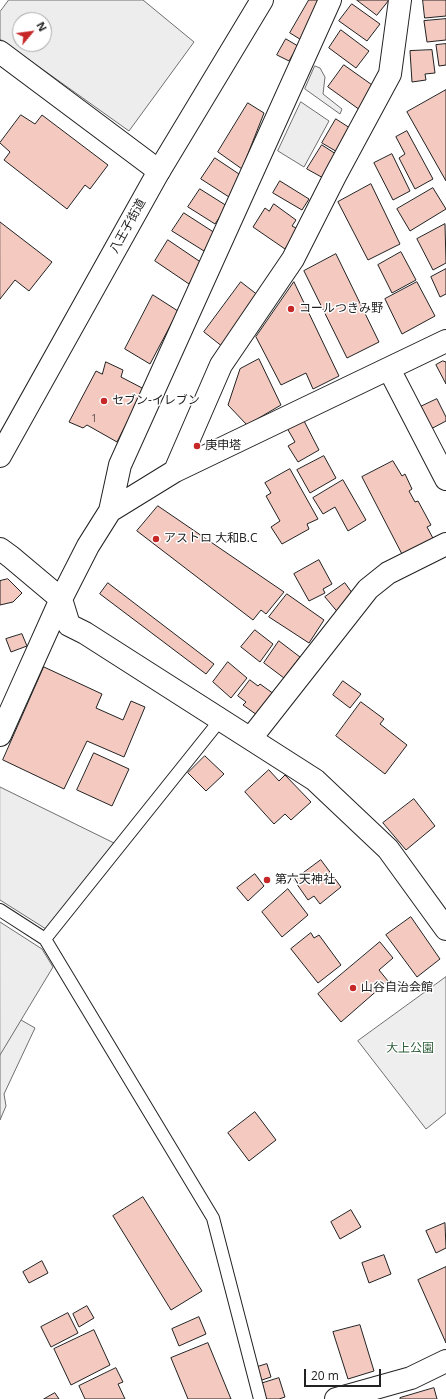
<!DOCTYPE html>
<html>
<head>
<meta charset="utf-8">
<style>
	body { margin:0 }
	#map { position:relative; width:446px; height:1399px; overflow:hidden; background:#fff; font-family:"Open Sans",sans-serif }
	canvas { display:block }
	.north { position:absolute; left:12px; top:12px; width:40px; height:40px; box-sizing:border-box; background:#fff; border:1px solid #a7a7a7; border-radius:50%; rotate:61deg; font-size:11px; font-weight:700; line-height:16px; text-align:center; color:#222 }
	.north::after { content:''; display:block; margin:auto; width:14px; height:18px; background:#c62828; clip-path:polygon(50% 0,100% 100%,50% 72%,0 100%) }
	.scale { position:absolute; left:304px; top:1369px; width:77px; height:18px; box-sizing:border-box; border:2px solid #222; border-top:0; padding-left:5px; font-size:12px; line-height:14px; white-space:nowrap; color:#222; -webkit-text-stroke:3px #fff; paint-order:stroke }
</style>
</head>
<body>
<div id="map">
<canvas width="446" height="1399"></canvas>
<div class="north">N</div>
<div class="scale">20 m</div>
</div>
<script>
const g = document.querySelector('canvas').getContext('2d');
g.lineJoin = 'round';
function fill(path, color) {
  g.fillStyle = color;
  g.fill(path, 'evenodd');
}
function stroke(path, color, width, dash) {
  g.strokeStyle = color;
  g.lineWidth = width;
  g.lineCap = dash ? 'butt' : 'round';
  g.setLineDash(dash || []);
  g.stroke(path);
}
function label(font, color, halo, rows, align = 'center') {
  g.font = font + ' "Open Sans","Noto Sans JP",sans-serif';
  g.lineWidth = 3;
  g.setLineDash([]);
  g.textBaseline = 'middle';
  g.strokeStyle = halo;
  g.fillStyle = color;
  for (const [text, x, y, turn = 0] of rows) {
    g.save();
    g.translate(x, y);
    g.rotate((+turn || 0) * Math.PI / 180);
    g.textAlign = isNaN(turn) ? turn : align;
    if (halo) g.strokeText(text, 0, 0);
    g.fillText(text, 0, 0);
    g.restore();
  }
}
const green = new Path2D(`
	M315,66L320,68L325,77L323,94L342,109L340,114L305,89Z
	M446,977V1113L426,1129L358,1041Z
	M21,1020L35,1028L4,1094L6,1106L0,1120V1054Z`);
const parking = new Path2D(`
	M9,0H143L194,42L129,131L0,39V12ZM20,20H44V44H20Z
	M301,102L329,121L304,167L278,151Z
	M0,787L114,843L46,929L0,900Z
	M0,922L42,949L53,967L0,1055Z`);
const building = new Path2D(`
	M309,0H321L303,41L290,33Z
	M357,0H389L377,15Z
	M423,0H446V16L425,18Z
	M352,4L380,24L367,41L339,21Z
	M446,19V40L427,42L424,21Z
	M341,30L369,51L356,68L329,48Z
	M286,39L298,46L289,61L277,55Z
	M446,44V65L439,66L436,45Z
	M432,50L435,73L425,74L426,80L412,82L410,51Z
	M344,65L375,87L360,110L328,87Z
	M446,90V181L407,112Z
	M248,103L264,113L242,169L218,152Z
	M21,115L35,124L42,115L108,165L90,189L85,185L67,209L4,160L10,152L0,143Z
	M336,119L353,130L339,153L322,143Z
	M407,131L433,179L415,189L399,158L405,154L396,137Z
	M322,145L339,156L325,179L307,169Z
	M392,154L410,191L393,200L374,163Z
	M215,158L242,176L229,197L201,179Z
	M280,181L309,199L302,210L273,193Z
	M371,184L400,244L368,260L338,202Z
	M433,188L446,209L410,231L397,209Z
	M200,189L227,206L215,224L188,207Z
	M274,204L296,220L292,226L298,229L285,249L253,227L265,208L269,211Z
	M184,213L215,233L204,251L172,231Z
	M0,222L52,262L29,291L15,280L0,299Z
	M445,224L446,263L433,270L417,239Z
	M168,240L202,263L189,284L155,261Z
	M401,252L416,280L392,293L378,265Z
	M336,254L379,342L347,358L304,271Z
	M446,269V294L440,297L431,277Z
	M241,282L259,296L223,347L204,332Z
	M294,282L339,376L313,389L306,373L281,385L256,337Z
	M417,282L435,316L402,334L385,299Z
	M153,295L178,311L150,364L125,349Z
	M259,359L281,405L247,425L228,405L240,369Z
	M443,361L446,362V384L436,365Z
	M106,362L123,370L121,377L144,389L117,442L87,425L83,428L69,422L96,371L102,374Z
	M437,399L446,417V421L427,431L416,409Z
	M303,419L319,450L298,462L288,446L295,442L287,428Z
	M324,456L336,478L310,493L297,470Z
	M393,461L402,476L405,474L412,489L409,491L415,502L418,501L431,525L427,527L435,542L404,558L362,477Z
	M290,469L318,519L307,524L309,529L282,544L271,527L280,521L266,496L271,493L265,483Z
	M343,480L366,520L348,531L335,507L323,514L313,498Z
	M158,506L284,592L266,614L261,610L253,620L137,531Z
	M319,560L332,584L323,589L325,593L309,601L294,574Z
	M8,579L22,593L13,602L0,605V581Z
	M108,583L214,664L206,674L100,594Z
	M345,583L355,597L340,615L325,597Z
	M287,594L324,620L309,643L269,617Z
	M255,630L273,644L260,662L241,647Z
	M22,634L27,646L11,652L6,639Z
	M279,641L300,657L284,678L264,663Z
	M228,662L247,678L231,698L213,682Z
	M44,667L102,694L96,708L123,720L131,701L145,707L124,757L87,741L64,789L3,760Z
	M250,680L258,686L260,684L274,694L257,715L243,705L246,702L238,696Z
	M343,681L361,694L350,708L333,695Z
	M361,702L384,719L380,724L407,745L385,774L336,736Z
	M94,753L129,769L112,806L77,790Z
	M205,756L224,774L206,791L188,773Z
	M269,770L279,781L285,775L311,802L291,820L285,814L274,824L245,792Z
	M414,799L435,826L406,850L383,823Z
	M321,860L341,887L320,904L314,896L308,900L294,880Z
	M255,874L264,886L248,901L237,888Z
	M288,889L308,915L282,937L262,912Z
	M411,917L440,959L417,977L386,935Z
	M311,933L314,938L319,935L341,965L318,983L291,949Z
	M380,942L393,958L379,970L388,981L341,1022L318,994Z
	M255,1112L276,1140L249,1161L228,1133Z
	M143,1197L202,1291L171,1310L113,1216Z
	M351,1210L361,1227L340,1239L331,1222Z
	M445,1223L446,1248L436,1253L426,1231Z
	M384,1255L391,1274L369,1283L362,1263Z
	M42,1261L48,1273L29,1283L23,1272Z
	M446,1267V1343L418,1280Z
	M87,1306L94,1318L79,1327L73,1314Z
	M68,1313L78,1333L51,1347L41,1327Z
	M199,1317L206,1334L179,1346L172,1329Z
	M360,1325L374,1371L348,1379L333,1332Z
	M94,1330L110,1365L71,1385L54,1349Z
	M208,1343L231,1399H188L171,1358Z
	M267,1364L271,1377L259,1381L254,1368Z
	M116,1368L123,1382L118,1384L125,1399H85L79,1386Z
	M279,1378L285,1397L279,1399H264L260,1384Z
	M434,1388L437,1399H400V1398Z
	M55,1393L59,1399H44Z`);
const service = new Path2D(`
	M0,910L45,939L213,1218L260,1399
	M45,939L221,719`);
const minor = new Path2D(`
	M389,369L446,479
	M175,471L221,365L293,259L335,176L390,74L400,0
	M110,511L175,471L446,341
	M0,549L11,557L61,599L69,625L85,633L315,780L388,849L446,929
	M0,735L61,599L88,546L110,511L120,465L330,0
	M251,738L368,589L388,573L446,544
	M336,1399L411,1378L446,1361`);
const tertiary = new Path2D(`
	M0,52L159,171`);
const primary = new Path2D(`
	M0,456L159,171L262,0`);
const markers = [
	[291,309,4,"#c62828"],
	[104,401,4,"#c62828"],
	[197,446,4,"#c62828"],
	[156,539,4,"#c62828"],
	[267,880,4,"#c62828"],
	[353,988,4,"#c62828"]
];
const numberNames = [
	["1",94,419]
];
const streetNames = [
	["八王子街道",128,226,-61]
];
const poiNames = [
	["コールつきみ野",299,309],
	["セブン-イレブン",112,401],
	["庚申塔",205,446],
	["アストロ 大和B.C",164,539],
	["第六天神社",275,880],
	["山谷自治会館",361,988]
];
const parkNames = [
	["大上公園",410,1049]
];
fill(green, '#eee');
stroke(green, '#6f6f6f', 1);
fill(parking, '#ededed');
stroke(parking, '#6f6f6f', 1);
fill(building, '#f3c9c0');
stroke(building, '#222', 1);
stroke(service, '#222', 14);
stroke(minor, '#222', 24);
stroke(tertiary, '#222', 24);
stroke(primary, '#222', 24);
stroke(service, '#fff', 12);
stroke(minor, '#fff', 22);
stroke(tertiary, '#fff', 22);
stroke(primary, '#fff', 22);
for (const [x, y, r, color] of markers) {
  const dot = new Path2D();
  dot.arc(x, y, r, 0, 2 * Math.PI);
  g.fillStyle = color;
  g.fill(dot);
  stroke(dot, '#fff', 1.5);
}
label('10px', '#564c4a', null, numberNames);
label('12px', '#222', '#fff', streetNames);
label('12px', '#222', '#fff', poiNames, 'left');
label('12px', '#2f5e38', '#fff', parkNames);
</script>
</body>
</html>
